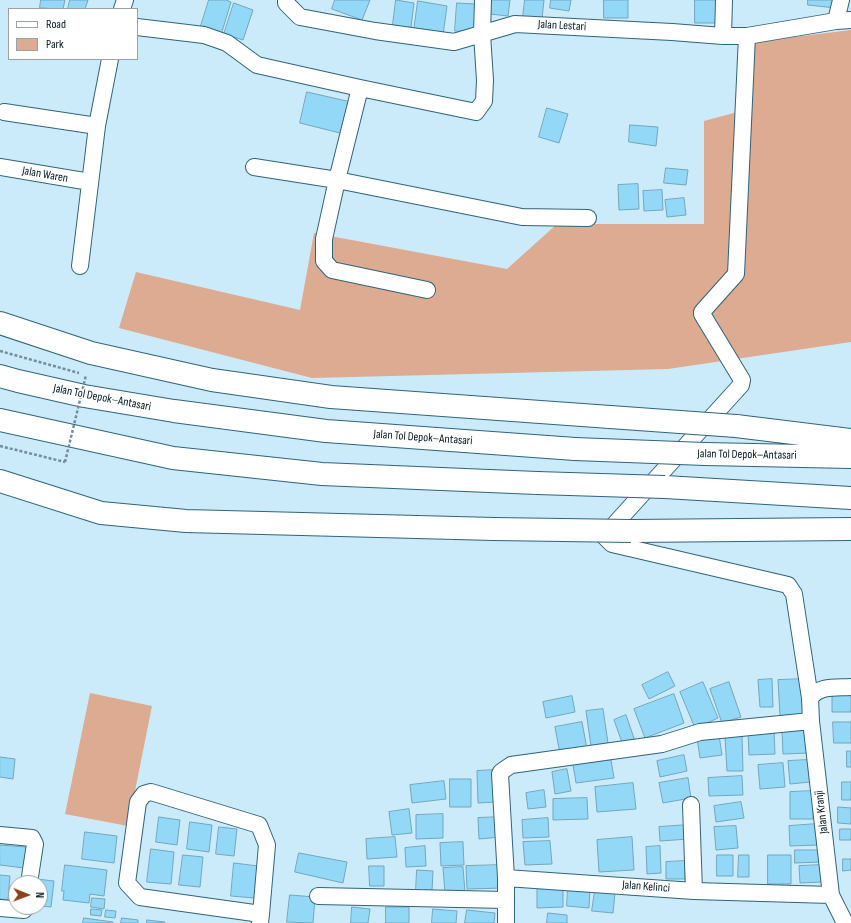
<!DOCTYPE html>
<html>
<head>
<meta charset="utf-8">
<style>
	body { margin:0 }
	#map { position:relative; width:851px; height:923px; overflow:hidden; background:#cbebfa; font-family:"Sofia Sans Condensed",sans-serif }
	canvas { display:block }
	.legend { position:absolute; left:8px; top:8px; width:130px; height:52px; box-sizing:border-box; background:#fff; border:1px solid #9aa2a6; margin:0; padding:5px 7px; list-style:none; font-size:12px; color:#031720 }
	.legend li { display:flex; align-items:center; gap:8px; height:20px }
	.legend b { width:20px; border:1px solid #9aa2a6 }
	.north { position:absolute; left:8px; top:875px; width:40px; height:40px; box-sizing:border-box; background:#fff; border:1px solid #9aa2a6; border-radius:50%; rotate:91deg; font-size:11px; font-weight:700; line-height:16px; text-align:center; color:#031720 }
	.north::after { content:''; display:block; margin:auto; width:14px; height:18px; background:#88431a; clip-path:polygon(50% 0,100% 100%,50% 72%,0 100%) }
</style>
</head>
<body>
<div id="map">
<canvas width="851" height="923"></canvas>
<ul class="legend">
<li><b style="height:5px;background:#fff"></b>Road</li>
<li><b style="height:11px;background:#dcab92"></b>Park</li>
</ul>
<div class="north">N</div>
</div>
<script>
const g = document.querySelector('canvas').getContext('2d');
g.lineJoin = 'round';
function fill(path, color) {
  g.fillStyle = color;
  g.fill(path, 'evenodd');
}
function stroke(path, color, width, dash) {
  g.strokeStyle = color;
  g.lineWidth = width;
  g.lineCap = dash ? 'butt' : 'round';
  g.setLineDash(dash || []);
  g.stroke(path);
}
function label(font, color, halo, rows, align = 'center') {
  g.font = font + ' "Sofia Sans Condensed",sans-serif';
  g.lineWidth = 3;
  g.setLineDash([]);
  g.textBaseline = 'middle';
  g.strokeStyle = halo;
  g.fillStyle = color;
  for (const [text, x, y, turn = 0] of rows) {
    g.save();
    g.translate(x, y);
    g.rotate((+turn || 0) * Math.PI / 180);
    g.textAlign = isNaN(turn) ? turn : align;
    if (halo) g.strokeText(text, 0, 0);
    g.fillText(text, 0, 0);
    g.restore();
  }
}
const green = new Path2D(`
	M851,30V342L668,369L312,378L119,328L136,272L300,310L314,233L507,269L557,224H704V121L745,110L753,42Z
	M90,693L152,706L128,826L65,814Z`);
const building = new Path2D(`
	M41,0H65L63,9L40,8Z
	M70,0H88L85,9H68Z
	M209,0H226L231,2L221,35L200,29Z
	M335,0H370L362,20L332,9Z
	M396,0L414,3L410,35L392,32Z
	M491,0H510L508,16L490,14Z
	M525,0H544L542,19L523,17Z
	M551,0H571L569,11L550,8Z
	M604,0H628V18H604Z
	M695,0H723V23H695Z
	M808,0H837L836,8L808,5Z
	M418,1L447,6L443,35L414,31Z
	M234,3L253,10L243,40L224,34Z
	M457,3L475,4L474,32L455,31Z
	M307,92L351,102L344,134L300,123Z
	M547,108L568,114L559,143L539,137Z
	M630,125L658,127L656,146L629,142Z
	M666,168L688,170L686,185L664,183Z
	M638,184L639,209L619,210L618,185Z
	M662,190L663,210L644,211L643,191Z
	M684,198L686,215L667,217L665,200Z
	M668,672L675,686L649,699L642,685Z
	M772,679L773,707H760L758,680Z
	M805,679L806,715L780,716L778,680Z
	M703,682L718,718L695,728L680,692Z
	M729,682L741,717L722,723L710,689Z
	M851,692V712H832V693Z
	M674,694L684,723L645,738L634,709Z
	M572,696L575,712L546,718L543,702Z
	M603,709L608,743L591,746L586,711Z
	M626,715L636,744L624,748L614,720Z
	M582,722L587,749L560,754L555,727Z
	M833,722H851V743H834Z
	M808,729L809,753L783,754L782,730Z
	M774,731L775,754L749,755L748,732Z
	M719,735L722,755L700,758L697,738Z
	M742,736L743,771H727L725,737Z
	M847,751H851V767H847Z
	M684,755L687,771L660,777L657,761Z
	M0,757L15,759L13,779L0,777Z
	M611,760L614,778L576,783L573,765Z
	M808,760L810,782L790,784L788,761Z
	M783,763L785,787L760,789L758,765Z
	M567,769L571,791L555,794L552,772Z
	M495,770L496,802L478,803L477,771Z
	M742,776L743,795L709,796L708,778Z
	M688,778L691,798L663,803L659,783Z
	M450,779H471V807H450Z
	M444,781L446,799L412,803L410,785Z
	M842,782H851V800H842Z
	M633,783L636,809L597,812L595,787Z
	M544,790L546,807L528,809L526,793Z
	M813,791V819H790V792Z
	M587,798L588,819L553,820V799Z
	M741,802L744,818L716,822L714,806Z
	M838,807L851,808V824L838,823Z
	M409,809L412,833L392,835L389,812Z
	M443,814V838L416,839V815Z
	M159,817L180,820L177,845L156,842Z
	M500,817L501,837L479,839L478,818Z
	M548,818L549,837L523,838L522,820Z
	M190,822L212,825L209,852L187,849Z
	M817,824L818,845L790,846L789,826Z
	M688,825L689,839L660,841L659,827Z
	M736,826L738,848L716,850L714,827Z
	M219,827L237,829L234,856L216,854Z
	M840,829H851V840H840Z
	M85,832L117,836L114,863L82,859Z
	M395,837L397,857L367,859L366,839Z
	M632,837L634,870L599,872L597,840Z
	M550,841L552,864L525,865L523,842Z
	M463,842L464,865L441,866L440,843Z
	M0,845L26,847L24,868L0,865Z
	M425,846L426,866L406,867L405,848Z
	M660,846L661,873L647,874L646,847Z
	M151,849L174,852L171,884L147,882Z
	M795,850H821L822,862L795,863Z
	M299,853L347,862L343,883L295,872Z
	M183,855L203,857L200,887L179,885Z
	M717,855H733V876H717Z
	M739,855H749V877H738Z
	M768,855H791V884H768Z
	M843,859H851V870L843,871Z
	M685,861V879H666V862Z
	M234,863L258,866L254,898L231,896Z
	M65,865L107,870L104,896L90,894L89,903L63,900L64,891H62Z
	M503,865L504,888L467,889L466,866Z
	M822,865L823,882L800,883L799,866Z
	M369,866H384V886H370Z
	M463,867L465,892L445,893L443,868Z
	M417,870L433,871L432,891H416Z
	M0,875L10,876L8,900L0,899Z
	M37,879L54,881L51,907L40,906V883H37Z
	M563,884V907L537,908V885Z
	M568,887L590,888L589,908L567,906Z
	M595,891L615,893L613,913L592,911Z
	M290,895L315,897L313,923L287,922Z
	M92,898L105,899L104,909L91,907Z
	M352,907L370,909L368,923H351Z
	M386,907H409V923H386Z
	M91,909L102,910L101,916L91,915Z
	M433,909L457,911L456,923H432Z
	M106,910L116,911L115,918L105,917Z
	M467,910L495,913L494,923H465Z
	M548,913L567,915V923H547Z
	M84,918L113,922V923H83Z
	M122,918L138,920V923H121Z
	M147,920L165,922V923H147Z`);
const path = new Path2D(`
	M0,351L79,373
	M0,446L65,462`);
const street = new Path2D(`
	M286,0V3L300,17L375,31L454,42L515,24L672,32L723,36H747L836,21L851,20
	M122,9L125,0
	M836,21L841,0
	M137,27L204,35L227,43L257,65L360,88L476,112L484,101L485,80L482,34L483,0
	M723,36L724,0
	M747,36L736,274L702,312V314L742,380L741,385L604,536L612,544L788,585L794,594L810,698L811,721L831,895L845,923
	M360,88L337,180L522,217L588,218
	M4,112L97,126
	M0,167L90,182
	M254,167L337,180L324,239V261L332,270L427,290
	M80,266L97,126L110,59
	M810,698C820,685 836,688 851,687
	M691,805L694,891
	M0,835L32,838L35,844L29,883
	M506,878L500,774L501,772L511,765L662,744L700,732L811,721
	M318,896L506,900
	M0,908L24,910
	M260,923L261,914L267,845L259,825L151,792L144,794L138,802L127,883L140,897L261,914
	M506,923V878L694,891L831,895`);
const highway = new Path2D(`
	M0,323L91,353L212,380L331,397L610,417
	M0,376L18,381L84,396L174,411L326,431L575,449
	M0,420L173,458L322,474L537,483
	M736,426L851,440
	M705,454L851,457
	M0,481L101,513L186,521L494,529
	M665,487L851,498
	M631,531L851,529`);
const pathBridge = new Path2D(`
	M65,462L86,375`);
const highwayBridge = new Path2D(`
	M610,417L736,426
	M575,449L705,454
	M537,483L665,487
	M494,529L631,531`);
const streetNames = [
	["Jalan Lestari",562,26,3],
	["Jalan Waren",45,175,10],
	["Jalan Tol Depok–Antasari",102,398,11],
	["Jalan Tol Depok–Antasari",423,438,4],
	["Jalan Tol Depok–Antasari",747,455,1],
	["Jalan Kranji",822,812,-97],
	["Jalan Kelinci",646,887,4]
];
fill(green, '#dcab92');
fill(building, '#94d8f7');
stroke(building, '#72a6bd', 1);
stroke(street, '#306479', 18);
stroke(highway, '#306479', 24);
stroke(path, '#738d9a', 2.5, [3, 2]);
stroke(street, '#fff', 16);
stroke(highway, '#fff', 22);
stroke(highwayBridge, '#306479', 24, []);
stroke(pathBridge, '#738d9a', 2.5, [3, 2]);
stroke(highwayBridge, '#fff', 22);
label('12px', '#031720', '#fff', streetNames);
</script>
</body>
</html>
